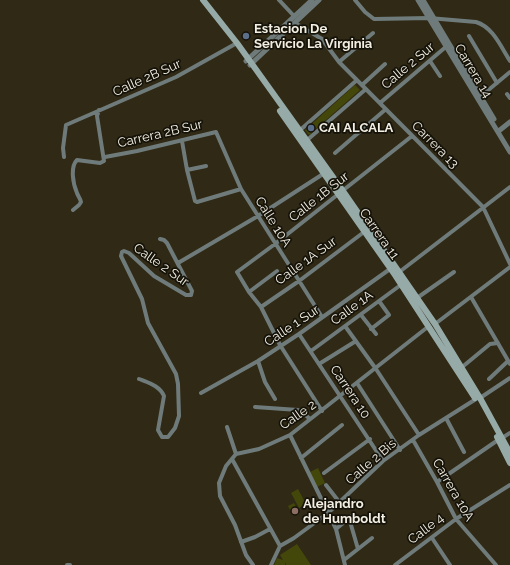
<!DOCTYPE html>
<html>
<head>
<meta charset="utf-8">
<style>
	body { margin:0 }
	canvas { display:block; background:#2f2915 }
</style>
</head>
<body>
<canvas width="510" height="565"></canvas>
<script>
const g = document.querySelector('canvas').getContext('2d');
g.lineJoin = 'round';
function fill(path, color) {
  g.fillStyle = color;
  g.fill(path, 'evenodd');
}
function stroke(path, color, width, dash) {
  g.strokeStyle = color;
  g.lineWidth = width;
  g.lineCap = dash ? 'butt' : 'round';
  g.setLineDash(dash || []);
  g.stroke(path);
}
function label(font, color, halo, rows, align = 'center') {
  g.font = font + ' Raleway,sans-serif';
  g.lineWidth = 3.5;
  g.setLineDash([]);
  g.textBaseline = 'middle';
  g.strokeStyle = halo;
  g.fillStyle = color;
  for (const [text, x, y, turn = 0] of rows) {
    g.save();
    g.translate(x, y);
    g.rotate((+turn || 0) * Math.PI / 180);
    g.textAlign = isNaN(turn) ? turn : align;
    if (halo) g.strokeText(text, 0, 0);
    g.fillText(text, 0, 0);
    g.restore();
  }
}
const green = new Path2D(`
	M355,85L360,90L309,135L305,130Z
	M318,468L325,483L317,487L310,472Z
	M298,489L306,504L299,508L291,493Z
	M294,503L299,513L293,515L288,506Z
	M297,544L311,565H286L285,562V565H274L277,558L283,560L280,555Z`);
const minor = new Path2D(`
	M279,0L294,16
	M355,0L365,12L374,19L429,18L476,22C493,27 501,47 510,61
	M295,23L322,39L339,62L483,207L510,264
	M469,36L497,83
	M430,61L440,76
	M339,62L373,33
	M362,85L385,64
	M507,94L510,98
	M480,97L510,72
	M380,103L448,45
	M299,131L357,80
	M182,141L187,170L195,201L197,202L241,189
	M306,141L366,89
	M335,153L386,109
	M64,157L63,148L66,125L176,77L237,43
	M105,157L137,151L216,132L241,189L322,317
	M187,170L206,166
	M73,210L79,205L81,202C80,198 78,196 77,193C73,184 70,167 77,160L100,163L104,161L97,116L99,110
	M178,263L258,216L323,174
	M398,273L510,187
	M249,292L277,271
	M471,297L510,364
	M417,298L454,272
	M261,307L299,281L364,232
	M361,315L376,334
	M435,324L510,267
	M345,326L376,369L419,435
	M371,329L389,315L379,301
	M299,334L383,461
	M311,351L402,284
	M258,361L265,382L275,399
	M319,364L356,341
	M461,368L490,344L498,343
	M139,379C149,383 160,386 164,396L158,430L162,437H168L175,428L179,416L178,384L176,374L148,323L142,299L121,256L122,252L124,251L129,253L154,276L186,295H191L192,291L167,243L164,240L160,239
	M489,379L508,361
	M357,383L400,450
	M201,393L258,361L299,334L390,269
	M480,398L510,378
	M255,407L298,410L302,412L310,419
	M322,411L280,345L261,307L249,292L237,272L275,244L412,136
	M446,418L464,452
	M227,427L236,454
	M290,435L336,529L345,565
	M502,438L510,433
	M413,440L437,482L456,519L496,565
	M301,458L342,425
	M232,459L280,546
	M324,473L370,439
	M437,482L498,440
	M326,485L340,503
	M349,518L358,549
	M336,529L354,514
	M432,538L450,565
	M241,542L255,537L270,529
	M344,560L372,538
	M67,565H70
	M253,565L246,555L235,525L220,496L219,483L226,466L236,454L259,449L290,435L429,326
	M271,565L280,546L294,538L328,513L383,461L419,435L476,399
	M395,565L456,519L510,485`);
const tertiary = new Path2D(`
	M418,0L510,152
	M423,0L494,119
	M246,61L312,0
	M250,65L319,0
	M500,130L510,122`);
const secondary = new Path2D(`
	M203,0L237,43L343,191L435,324L480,398L510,453
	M280,111L395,275L475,398
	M497,437L510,463`);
const markers = [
	[246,36,4,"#5c6f8a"],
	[311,128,4,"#5c6f8a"],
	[295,511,4,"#8d6e63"]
];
const poiNames = [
	["Estacion De",254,29],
	["Servicio La Virginia",254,44],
	["CAI ALCALA",319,128],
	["Alejandro",303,504],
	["de Humboldt",303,519]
];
const streetNames = [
	["Calle 2 Sur",408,66,-40],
	["Carrera 14",473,71,59],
	["Calle 2B Sur",147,78,-24],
	["Carrera 2B Sur",160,134,-13],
	["Carrera 13",435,145,45],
	["Calle 1B Sur",319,197,-38],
	["Calle 10A",273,222,58],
	["Carrera 11",379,234,55],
	["Calle 1A Sur",306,261,-36],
	["Calle 2 Sur",161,265,35],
	["Calle 1A",352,308,-36],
	["Calle 1 Sur",292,326,-34],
	["Carrera 10",350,392,56],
	["Calle 2",298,415,-35],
	["Calle 2 Bis",371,462,-41],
	["Carrera 10A",453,490,60],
	["Calle 4",426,529,-37]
];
fill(green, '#43470a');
stroke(minor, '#6f7b7a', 4);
stroke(tertiary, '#6f7b7a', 5);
stroke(secondary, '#96aaa8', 6);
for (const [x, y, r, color] of markers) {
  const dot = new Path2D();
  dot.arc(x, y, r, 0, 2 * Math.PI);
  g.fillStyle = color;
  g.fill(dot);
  stroke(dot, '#151209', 1.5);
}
label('bold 13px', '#f3efe3', '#151209', poiNames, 'left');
label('13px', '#f3efe3', '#151209', streetNames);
</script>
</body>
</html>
